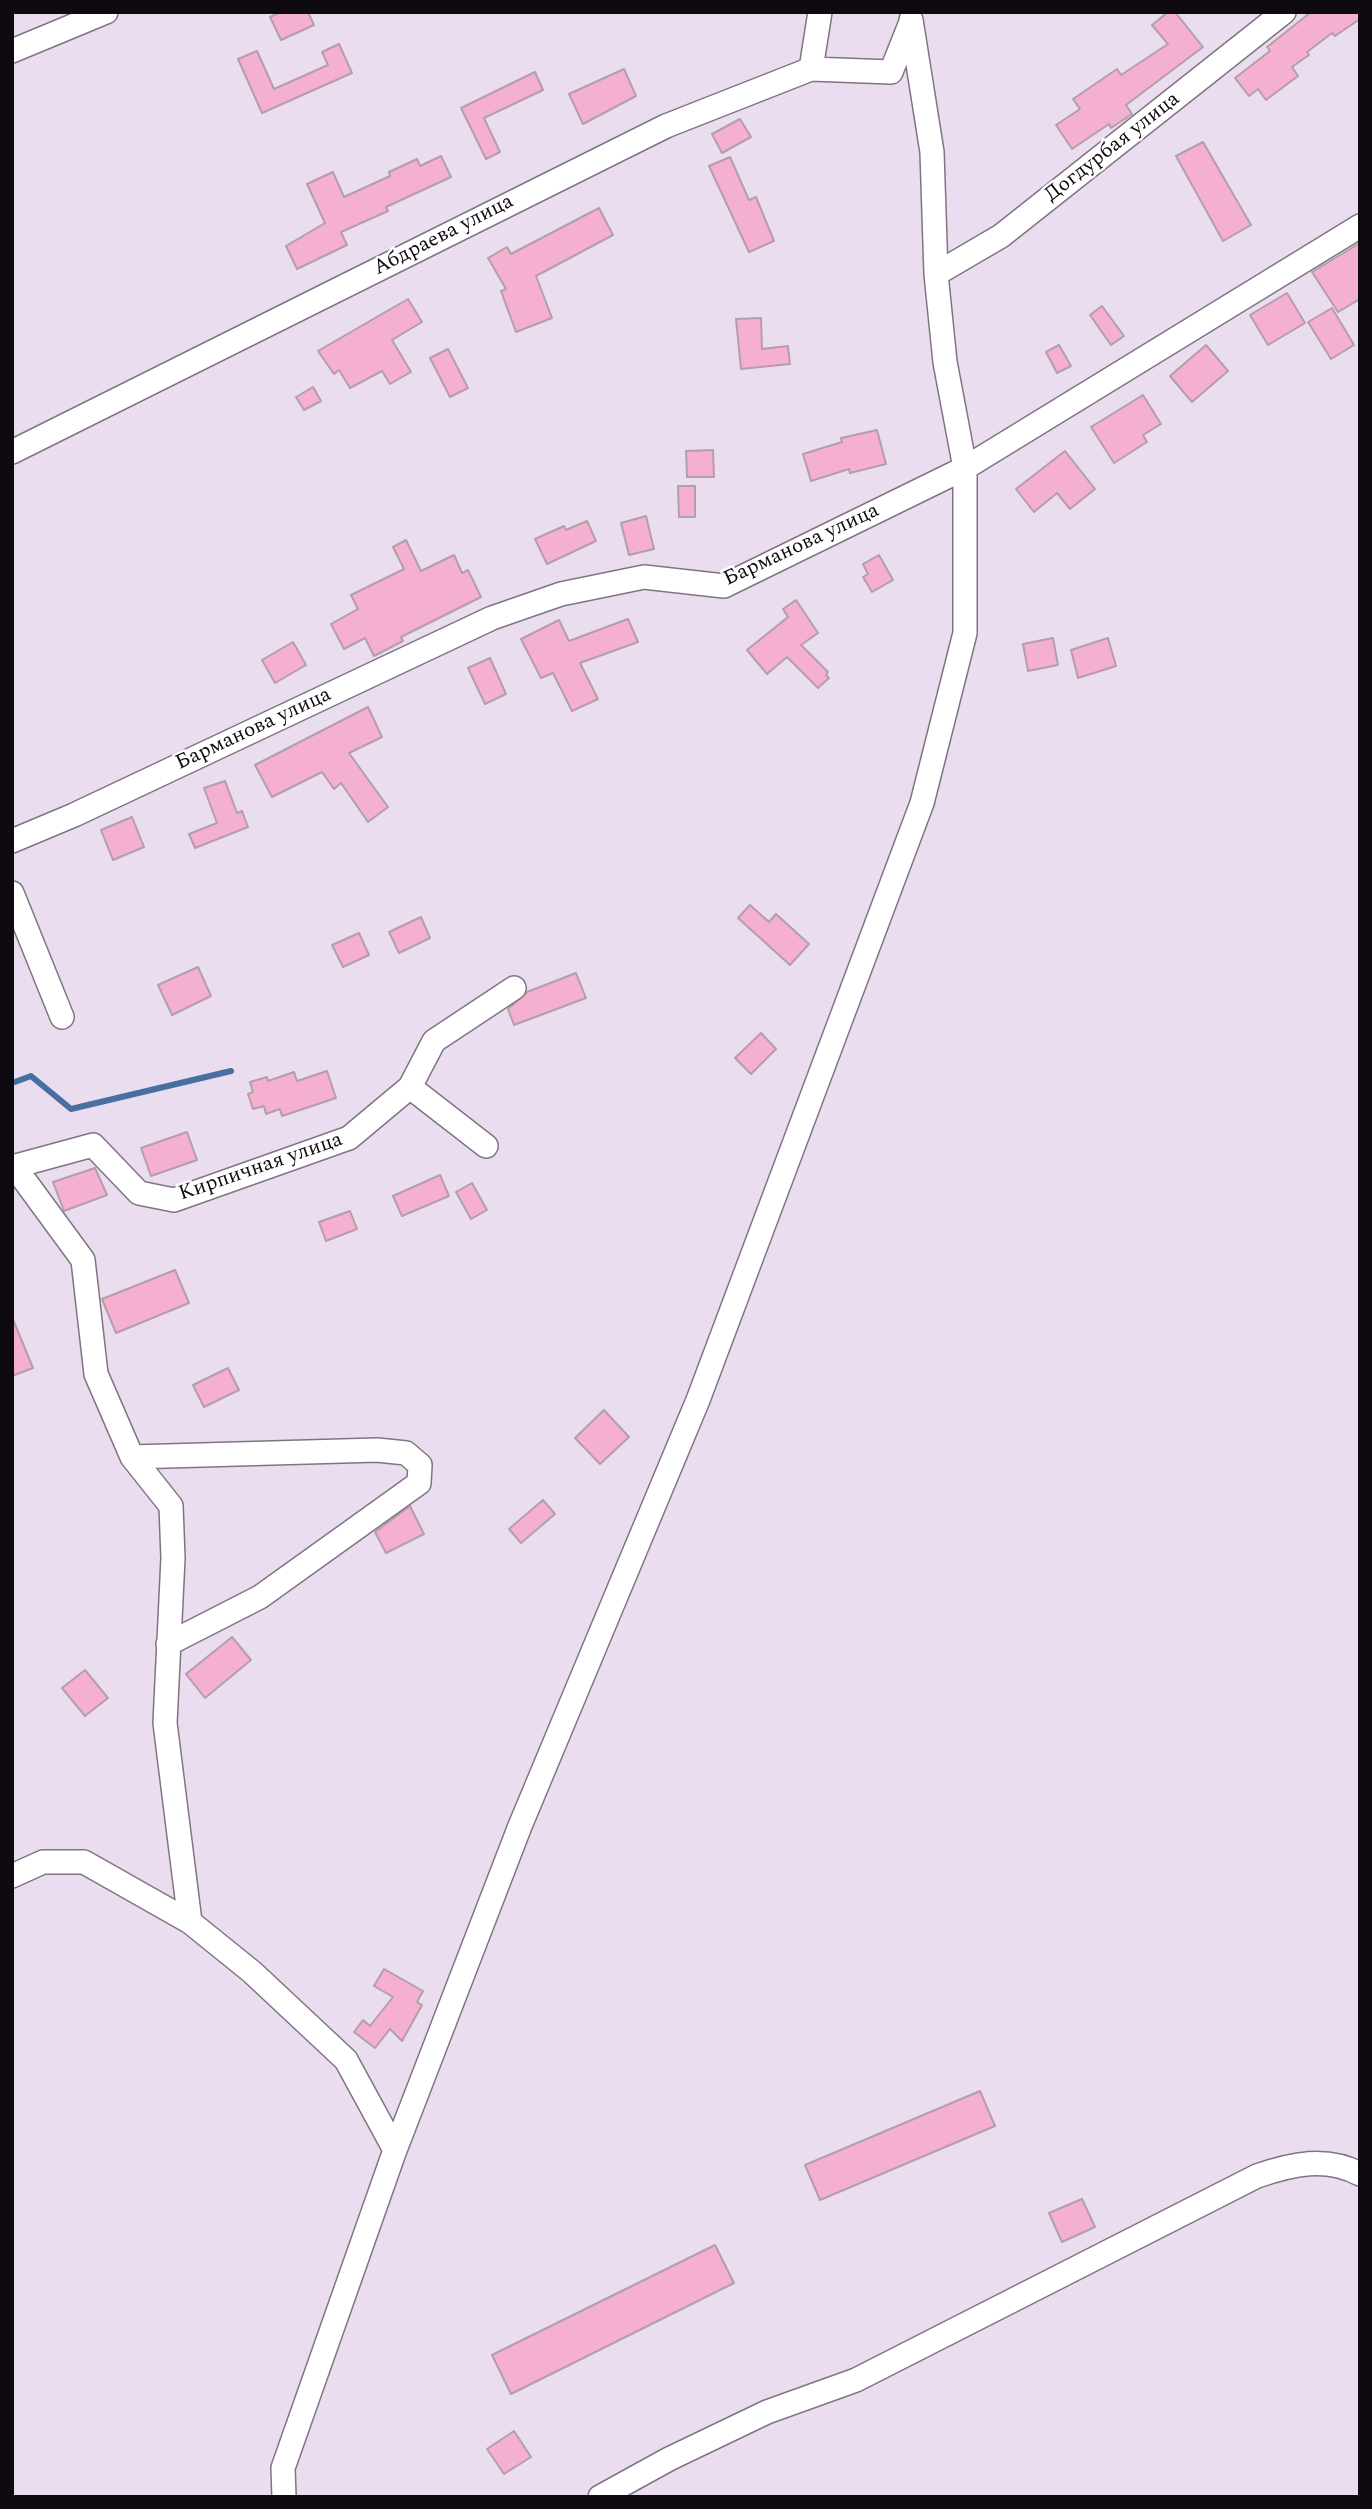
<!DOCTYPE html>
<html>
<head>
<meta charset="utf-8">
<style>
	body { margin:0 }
	#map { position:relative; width:1372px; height:2509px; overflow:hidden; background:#eaddf0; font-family:Spectral,serif }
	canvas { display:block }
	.frame { position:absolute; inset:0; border:14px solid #0f0a10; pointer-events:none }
</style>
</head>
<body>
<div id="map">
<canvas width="1372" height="2509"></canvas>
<div class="frame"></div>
</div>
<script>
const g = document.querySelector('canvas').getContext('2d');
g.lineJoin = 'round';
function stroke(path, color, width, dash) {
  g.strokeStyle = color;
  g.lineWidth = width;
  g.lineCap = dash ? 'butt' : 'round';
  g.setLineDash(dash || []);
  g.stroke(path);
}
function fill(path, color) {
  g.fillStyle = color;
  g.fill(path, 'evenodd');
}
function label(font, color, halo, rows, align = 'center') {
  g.font = font + ' Spectral,serif';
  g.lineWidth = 5;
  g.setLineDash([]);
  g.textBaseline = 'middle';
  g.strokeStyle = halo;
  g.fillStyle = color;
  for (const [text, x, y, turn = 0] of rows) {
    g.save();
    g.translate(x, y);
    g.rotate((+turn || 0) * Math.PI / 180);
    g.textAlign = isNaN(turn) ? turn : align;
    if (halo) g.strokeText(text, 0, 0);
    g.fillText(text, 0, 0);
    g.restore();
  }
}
const stream = new Path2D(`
	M12,1083L31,1076L71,1109L231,1071`);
const building = new Path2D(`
	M281,12H308L314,25L281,40L270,17Z
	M1168,12H1175L1203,47L1126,105L1132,114L1111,128L1109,124L1072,149L1056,125L1080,109L1073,99L1117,69L1121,75L1168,44L1152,25Z
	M1311,12H1360V19L1335,36L1332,33L1307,52L1309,55L1292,67L1298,76L1266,100L1258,89L1249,96L1235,78L1270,51L1267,47Z
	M339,44L352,73L262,113L238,59L257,51L274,89L328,65L322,52Z
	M624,69L636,96L583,124L569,94Z
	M535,72L543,90L484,118L500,152L486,159L461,108Z
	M740,119L751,137L722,153L712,134Z
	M1203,142L1251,225L1223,241L1176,156Z
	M441,156L451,177L386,207L388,211L341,232L347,245L297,269L286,246L325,223L307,184L333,172L344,197L390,176L389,172L417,159L420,166Z
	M730,157L749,200L756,197L774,241L749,252L709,166Z
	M599,208L613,235L536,276L552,318L516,332L501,291L506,289L488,258L507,247L511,254Z
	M1360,243V299L1338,312L1312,272Z
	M1287,293L1305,323L1268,345L1250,315Z
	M408,299L422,322L392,340L411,372L390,384L382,371L350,388L339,370L334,374L318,351Z
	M1102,306L1124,336L1111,345L1090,315Z
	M1332,308L1354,345L1331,359L1308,322Z
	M761,318L762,349L788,346L790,364L741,369L736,319Z
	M1059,345L1071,366L1057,373L1046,352Z
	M1206,345L1228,371L1192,402L1170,376Z
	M448,349L468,388L450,397L430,358Z
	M313,387L321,401L304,410L296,397Z
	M1143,395L1161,424L1143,435L1147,442L1114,463L1091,427Z
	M877,430L886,464L850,473L849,469L811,481L803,454L842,442L841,438Z
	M713,450L714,477H687L686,451Z
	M1065,451L1095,489L1070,509L1057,493L1034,512L1016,489Z
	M678,486H695V517H679Z
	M646,516L654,549L629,555L621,523Z
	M587,521L596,541L547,564L535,539L564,526L566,530Z
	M406,540L421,571L454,555L462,573L468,570L481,597L401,637L403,641L374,656L365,638L344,649L331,624L358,609L351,595L404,569L393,547Z
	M879,555L893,580L872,592L863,577L868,574L863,564Z
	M796,600L818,633L801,645L828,672L826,675L829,678L818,688L787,657L767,674L747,650L788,617L783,609Z
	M628,619L638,642L580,663L598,699L572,711L553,673L541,678L521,639L559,620L569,641Z
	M1053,638L1058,665L1028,671L1023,644Z
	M1108,638L1116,666L1078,678L1071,650Z
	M293,642L306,665L275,683L262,660Z
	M490,658L506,694L485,704L468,668Z
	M368,707L382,737L349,753L388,807L368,822L341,783L334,789L322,772L272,797L255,765Z
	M225,781L237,813L242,811L248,827L195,848L189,834L217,823L204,788Z
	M132,817L144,847L113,860L101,830Z
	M750,905L769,922L776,914L809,944L790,965L738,918Z
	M421,917L430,938L399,953L389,932Z
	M359,933L369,955L343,967L332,945Z
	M198,967L211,996L172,1015L158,985Z
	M576,973L586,998L514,1025L508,1009L527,992Z
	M761,1033L776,1049L751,1074L735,1058Z
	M327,1071L336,1098L282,1116L280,1109L266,1114L264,1106L253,1109L248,1094L253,1092L250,1082L267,1077L268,1081L294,1072L297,1081Z
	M187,1132L197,1160L151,1176L141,1148Z
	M95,1168L107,1195L64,1211L53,1182Z
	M440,1175L449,1196L402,1216L393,1196Z
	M472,1183L487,1210L471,1219L456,1192Z
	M350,1211L357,1229L326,1241L319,1222Z
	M175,1270L189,1303L116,1333L102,1299Z
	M12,1317L33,1368L12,1376Z
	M228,1368L239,1390L204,1407L193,1385Z
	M604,1410L629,1437L600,1464L575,1438Z
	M543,1500L555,1514L521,1543L509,1529Z
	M410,1506L424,1534L386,1553L375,1532Z
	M232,1637L251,1660L205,1698L186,1674Z
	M85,1670L108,1698L85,1716L62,1688Z
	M384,1969L423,1991L417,2002L422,2005L402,2041L390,2029L375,2048L354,2032L363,2020L370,2026L393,1997L374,1986Z
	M980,2091L995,2126L820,2200L805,2165Z
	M1082,2199L1095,2227L1062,2242L1049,2213Z
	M715,2245L734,2283L511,2394L492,2355Z
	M514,2431L531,2457L504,2474L487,2449Z`);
const minor = new Path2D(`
	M12,51L106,12
	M811,69L820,12
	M936,274L1001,236L1284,12
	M12,452L666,126L811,69L891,72L911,22
	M12,841L74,815L492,618L561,594L644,577L724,586L965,468L1360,226
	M12,893L62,1017
	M410,1087L486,1146
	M14,1166L83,1260L96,1374L132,1457L171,1506L173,1558L165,1723L190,1922
	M12,1167L93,1145L139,1193L174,1200L349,1138L410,1087L434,1041L514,988
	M132,1457L377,1450L406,1453L420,1465L419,1483L260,1597L168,1644
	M12,1876L43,1862H84L190,1922L252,1972L346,2060L395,2150
	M284,2497L283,2468L395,2150L520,1826L698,1400L922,803L965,633V468L945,362L936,274L932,152L911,20
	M600,2497L669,2459L767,2412L856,2380L1257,2176C1292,2164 1326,2156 1360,2174`);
const streetNames = [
	["Догдурбая улица",1113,148,-38],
	["Абдраева улица",444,236,-27],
	["Барманова улица",802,546,-25],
	["Барманова улица",254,730,-25],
	["Кирпичная улица",261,1168,-19]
];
stroke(stream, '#486fa0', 6);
fill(building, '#f5afd1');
stroke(building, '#b49ea8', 2);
stroke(minor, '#807484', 26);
stroke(minor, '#fff', 23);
label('21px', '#0f0a10', '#fff', streetNames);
</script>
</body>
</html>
